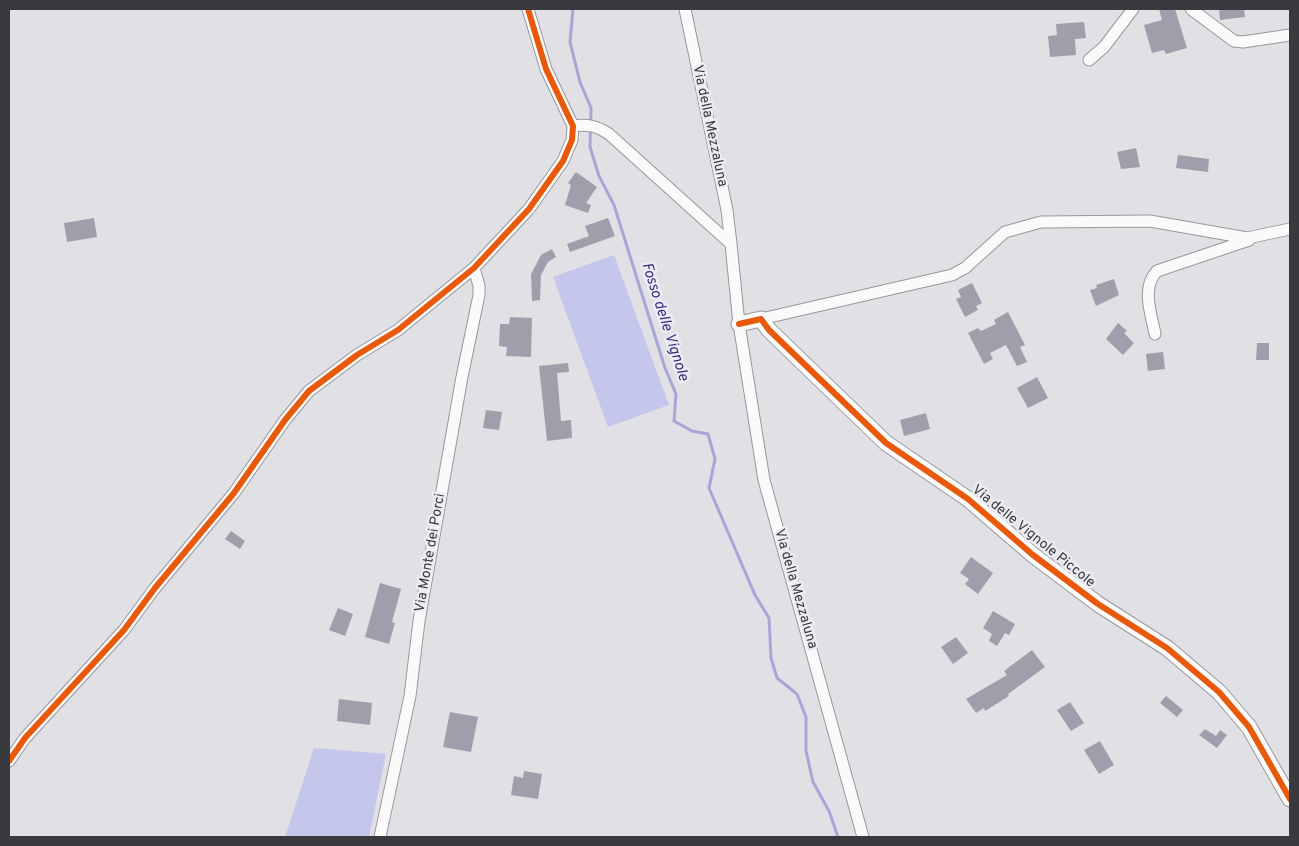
<!DOCTYPE html>
<html>
<head>
<meta charset="utf-8">
<style>
	body { margin:0 }
	#map { position:relative; width:1299px; height:846px; overflow:hidden; background:#e0e0e5; font-family:Overpass,sans-serif }
	canvas { display:block }
	.frame { position:absolute; inset:0; border:10px solid #393a3d; pointer-events:none }
</style>
</head>
<body>
<div id="map">
<canvas width="1299" height="846"></canvas>
<div class="frame"></div>
</div>
<script>
const g = document.querySelector('canvas').getContext('2d');
g.lineJoin = 'round';
function fill(path, color) {
  g.fillStyle = color;
  g.fill(path, 'evenodd');
}
function stroke(path, color, width, dash) {
  g.strokeStyle = color;
  g.lineWidth = width;
  g.lineCap = dash ? 'butt' : 'round';
  g.setLineDash(dash || []);
  g.stroke(path);
}
function label(font, color, halo, rows, align = 'center') {
  g.font = font + ' Overpass,sans-serif';
  g.lineWidth = 5;
  g.setLineDash([]);
  g.textBaseline = 'middle';
  g.strokeStyle = halo;
  g.fillStyle = color;
  for (const [text, x, y, turn = 0] of rows) {
    g.save();
    g.translate(x, y);
    g.rotate((+turn || 0) * Math.PI / 180);
    g.textAlign = isNaN(turn) ? turn : align;
    if (halo) g.strokeText(text, 0, 0);
    g.fillText(text, 0, 0);
    g.restore();
  }
}
const green = new Path2D(`
	M614,255L669,405L608,427L553,277Z
	M314,748L386,754L369,837H285Z`);
const stream = new Path2D(`
	M573,9L570,42L580,82L591,108L590,147L599,176L614,205L665,368L676,394L674,421L692,431L708,434L715,459L709,488L755,595L769,618L771,658L777,678L797,694L806,717V751L813,782L829,811L838,837`);
const building = new Path2D(`
	M1159,9H1175L1187,48L1166,54L1164,50L1152,53L1144,25L1162,20Z
	M1219,9H1244L1245,17L1220,20Z
	M1084,22L1086,38L1075,39L1076,55L1050,57L1048,36L1057,35L1056,24Z
	M1136,148L1140,167L1121,169L1117,152Z
	M1178,155L1209,159L1208,172L1176,168Z
	M576,172L597,187L586,203L591,205L588,213L565,205L571,185L568,183Z
	M94,218L97,237L67,242L64,223Z
	M608,218L615,236L570,252L567,244L589,236L585,226Z
	M552,249L556,257L548,262L541,275L540,300L532,301L531,274L541,255Z
	M1114,279L1119,295L1096,306L1090,290L1097,288L1096,285Z
	M972,283L982,303L976,306L978,310L965,317L956,299L961,297L958,290Z
	M1008,312L1025,345L1020,347L1027,362L1017,366L1006,345L990,353L993,359L984,364L968,333L978,328L981,331L996,324L994,320Z
	M510,317L532,318L531,357L506,356L507,347L499,346L500,324H509Z
	M1118,323L1127,331L1124,333L1134,343L1123,355L1106,339Z
	M1257,343H1269V360H1256Z
	M1163,352L1165,369L1148,371L1146,354Z
	M568,363L569,372L557,373L561,421L571,420L572,438L547,441L539,366Z
	M1037,377L1048,398L1028,408L1017,388Z
	M486,410L502,412L499,430L483,428Z
	M926,413L930,429L904,436L900,420Z
	M231,531L245,541L240,549L225,539Z
	M971,557L993,573L978,594L965,584L969,579L960,573Z
	M380,583L401,589L392,622L395,623L389,644L365,637Z
	M338,608L353,614L345,636L329,630Z
	M993,611L1015,624L1009,635L1005,633L997,646L989,641L992,634L983,628Z
	M956,637L968,653L953,664L941,647Z
	M1032,650L1045,667L1008,694L1009,696L985,711L984,708L976,713L966,699L1007,675L1004,671Z
	M1166,696L1183,710L1177,717L1160,703Z
	M339,699L372,703L370,725L337,721Z
	M1070,702L1084,723L1071,731L1057,710Z
	M450,712L478,717L471,752L443,747Z
	M1205,729L1216,736L1220,730L1227,735L1217,748L1199,735Z
	M1100,741L1114,765L1099,774L1084,750Z
	M524,771L542,774L538,799L511,795L514,776L523,778Z`);
const minor = new Path2D(`
	M1191,9L1234,41L1243,42L1290,35
	M1089,60L1104,47L1133,9
	M573,126C588,124 597,126 609,134L731,244L727,210L685,9
	M731,244L739,324L764,480L863,837
	M761,319L952,275L965,268L1005,232L1041,222L1150,221L1247,238L1290,229
	M1155,334C1151,313 1141,288 1157,271L1249,240
	M9,761L25,738L124,630L155,588L234,493L285,420L309,391L357,355L398,330L474,268L529,209L563,161L572,140L573,126L546,69L528,9
	M380,837L410,696L419,621L462,377L479,295V286L474,268`);
const tertiary = new Path2D(`
	M739,324L761,319L769,330L886,443L968,499L1033,555L1098,604L1167,648L1219,692L1249,727L1290,799`);
const cycleway = new Path2D(`
	M739,324L761,319L769,330L886,443L968,499L1033,555L1098,604L1167,648L1219,692L1249,727L1290,799
	M9,761L25,738L124,630L155,588L234,493L285,420L309,391L357,355L398,330L474,268L529,209L563,161L572,140L573,126L546,69L528,9`);
const streetNames = [
	["Via della Mezzaluna",709,126,78],
	["Via delle Vignole Piccole",1033,537,39],
	["Via Monte dei Porci",431,553,-80],
	["Via della Mezzaluna",795,589,74]
];
const waterNames = [
	["Fosso delle Vignole",664,322,72]
];
fill(green, '#c5c6eb');
stroke(stream, '#a7a7d7', 3);
fill(building, '#9f9fac');
stroke(minor, '#98989b', 13);
stroke(tertiary, '#98989b', 17);
stroke(minor, '#fafafb', 11);
stroke(tertiary, '#fafafb', 15);
stroke(cycleway, '#e8590c', 6);
label('14px', '#393a3d', '#ebecf4', streetNames);
label('italic 15px', '#382f7d', '#ebecf4', waterNames);
</script>
</body>
</html>
